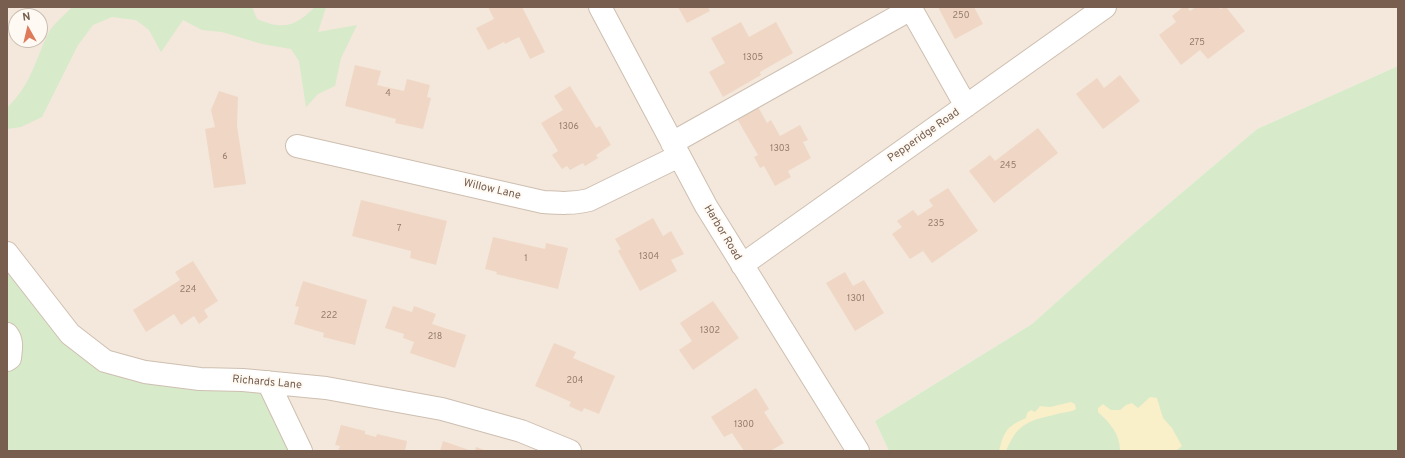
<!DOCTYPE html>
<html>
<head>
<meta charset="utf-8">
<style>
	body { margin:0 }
	#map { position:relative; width:1405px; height:458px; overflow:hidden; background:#fcf6ec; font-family:Overpass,sans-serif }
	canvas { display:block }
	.frame { position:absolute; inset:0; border:8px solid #775e4f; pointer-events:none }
	.north { position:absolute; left:8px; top:8px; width:40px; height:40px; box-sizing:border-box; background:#fefaf3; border:1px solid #c8bcb1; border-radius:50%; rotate:352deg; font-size:11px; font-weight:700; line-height:16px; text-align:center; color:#775e4f }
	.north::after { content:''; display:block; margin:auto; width:14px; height:18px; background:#de7959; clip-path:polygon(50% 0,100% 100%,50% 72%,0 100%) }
</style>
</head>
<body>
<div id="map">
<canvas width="1405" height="458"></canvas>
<div class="frame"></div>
<div class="north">N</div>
</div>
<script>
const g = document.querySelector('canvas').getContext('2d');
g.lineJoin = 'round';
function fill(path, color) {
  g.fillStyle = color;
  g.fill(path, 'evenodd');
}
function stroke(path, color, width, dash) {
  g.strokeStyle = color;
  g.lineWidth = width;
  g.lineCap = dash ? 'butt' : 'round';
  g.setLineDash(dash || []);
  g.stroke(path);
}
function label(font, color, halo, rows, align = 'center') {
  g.font = font + ' Overpass,sans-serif';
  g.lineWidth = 4;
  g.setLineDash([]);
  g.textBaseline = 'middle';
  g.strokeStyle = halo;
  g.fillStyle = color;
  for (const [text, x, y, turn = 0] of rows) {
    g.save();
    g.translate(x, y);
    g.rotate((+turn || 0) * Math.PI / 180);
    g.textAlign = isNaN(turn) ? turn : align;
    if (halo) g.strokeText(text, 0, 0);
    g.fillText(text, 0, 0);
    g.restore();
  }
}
const residential = new Path2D(`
	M7,7H1398V66L1257,129L1127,239L1032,324L875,421L889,451H298L198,380L77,341L7,249ZM16,16H40V40H16Z`);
const green = new Path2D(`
	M72,7H252L257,19C283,30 295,27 315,7H326L318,32L357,25L341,58L335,86L318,94L306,107L299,61L291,49L262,44L222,32L202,30L183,20L161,52L149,30L136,20L112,17L93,25L78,45L42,117L21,127L7,129V108C33,82 34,62 49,32C54,23 65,15 72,7Z
	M1398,66V451H889L875,421L1032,324L1127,239L1257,129Z
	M7,249L77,341L116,366L267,384L298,451H7Z`);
const sand = new Path2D(`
	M1150,397L1157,398L1163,418L1172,428L1182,446L1176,451H1120C1120,434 1110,423 1098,412V408L1103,404L1111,410H1120L1126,405L1132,403L1138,408Z
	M1071,402L1075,404L1076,409C1072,412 1066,412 1061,413C1031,421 1019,420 1006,451H999C1004,431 1007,426 1026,418L1027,413L1031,410L1035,412L1040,406L1050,407Z`);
const building = new Path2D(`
	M488,7H522L545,52L530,59L519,37L505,44L504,42L488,50L476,28L494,19Z
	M678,7H708L710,11L687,23Z
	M938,7H974L983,24L955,39Z
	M1183,7H1187L1190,11L1196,7H1218L1220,9L1226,7L1245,31L1208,59L1200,50L1181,65L1159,35L1176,22L1172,16Z
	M741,22L749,37L776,22L793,53L760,72L761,75L723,97L709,72L725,63L711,38Z
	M355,65L381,71L377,85L404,91L407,79L430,85L427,97L431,98L423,129L395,123L396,119L345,106Z
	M1120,75L1140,101L1103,129L1076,94L1097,78L1104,88Z
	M570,86L596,128L600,126L611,145L596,155L598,158L585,166L583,163L570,170L567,166L562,169L552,155L558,151L541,123L563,110L554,96Z
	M219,91L238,97L237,126L246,184L214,188L205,129L215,127L211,110Z
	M757,105L767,123L771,120L780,136L800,125L808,140L803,142L811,158L788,171L791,177L775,186L764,166L760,168L754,157L758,155L736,117Z
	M1038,128L1058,153L994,203L969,171L990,155L995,161Z
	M948,188L978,231L932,263L923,251L910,259L892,234L902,227L897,221L913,210L918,216L933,206L929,200Z
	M361,200L447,221L436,265L410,258L411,251L352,236Z
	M653,218L663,236L671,231L684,254L671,260L677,271L640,291L618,251L621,249L615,239Z
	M493,237L545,249L546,243L568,248L558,289L496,274L497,272L485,269Z
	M193,261L218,301L204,310L208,317L199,324L194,316L181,325L174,314L146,332L133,310L180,280L175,272Z
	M845,272L853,286L864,280L884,313L855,331L826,283Z
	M303,281L367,300L355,345L323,337L324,333L294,324L299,307L295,306Z
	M713,301L739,338L693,370L679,350L692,341L680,323Z
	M393,306L412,312L414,306L436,314L432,324L466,335L455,368L410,353L414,342L403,338L404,334L385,328Z
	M554,343L576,352L573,358L615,376L599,414L584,408L582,412L569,406L571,402L535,386Z
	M756,388L769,409L764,412L784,443L770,451H744L732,433L724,437L711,417Z
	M341,425L365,431V434L376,437L377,434L407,441L405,451H338L340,446L335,445Z
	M443,441L472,451H440Z
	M476,447L487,451H475Z`);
const minor = new Path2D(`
	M600,7L706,206L858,451
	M910,7L966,106
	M672,143L911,9
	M297,146L543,202C559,203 574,204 589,200L679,156
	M7,253L70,334L105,361L145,372L200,379L243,380L326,388L442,409L521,431L570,451
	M742,265L1105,7
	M7,334C13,341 11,349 10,358L7,360
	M268,382L301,451`);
const numberNames = [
	["250",961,16],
	["275",1197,43],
	["1305",753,58],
	["4",388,94],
	["1306",569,127],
	["1303",780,149],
	["6",225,157],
	["245",1008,166],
	["235",936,224],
	["7",399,229],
	["1304",649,257],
	["1",526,259],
	["224",188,290],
	["1301",856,299],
	["222",329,316],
	["1302",710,331],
	["218",435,337],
	["204",575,381],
	["1300",744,425]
];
const streetNames = [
	["Pepperidge Road",924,136,-35],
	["Willow Lane",492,190,13],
	["Harbor Road",722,233,59],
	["Richards Lane",267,383,5]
];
fill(residential, '#f3e8db');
fill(green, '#d7eaca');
fill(sand, '#f9efc9');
fill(building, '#f0d7c5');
stroke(minor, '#cebfb1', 24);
stroke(minor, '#fff', 22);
label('9px', '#957c6c', null, numberNames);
label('11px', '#775e4f', '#fefaf3', streetNames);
</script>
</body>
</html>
